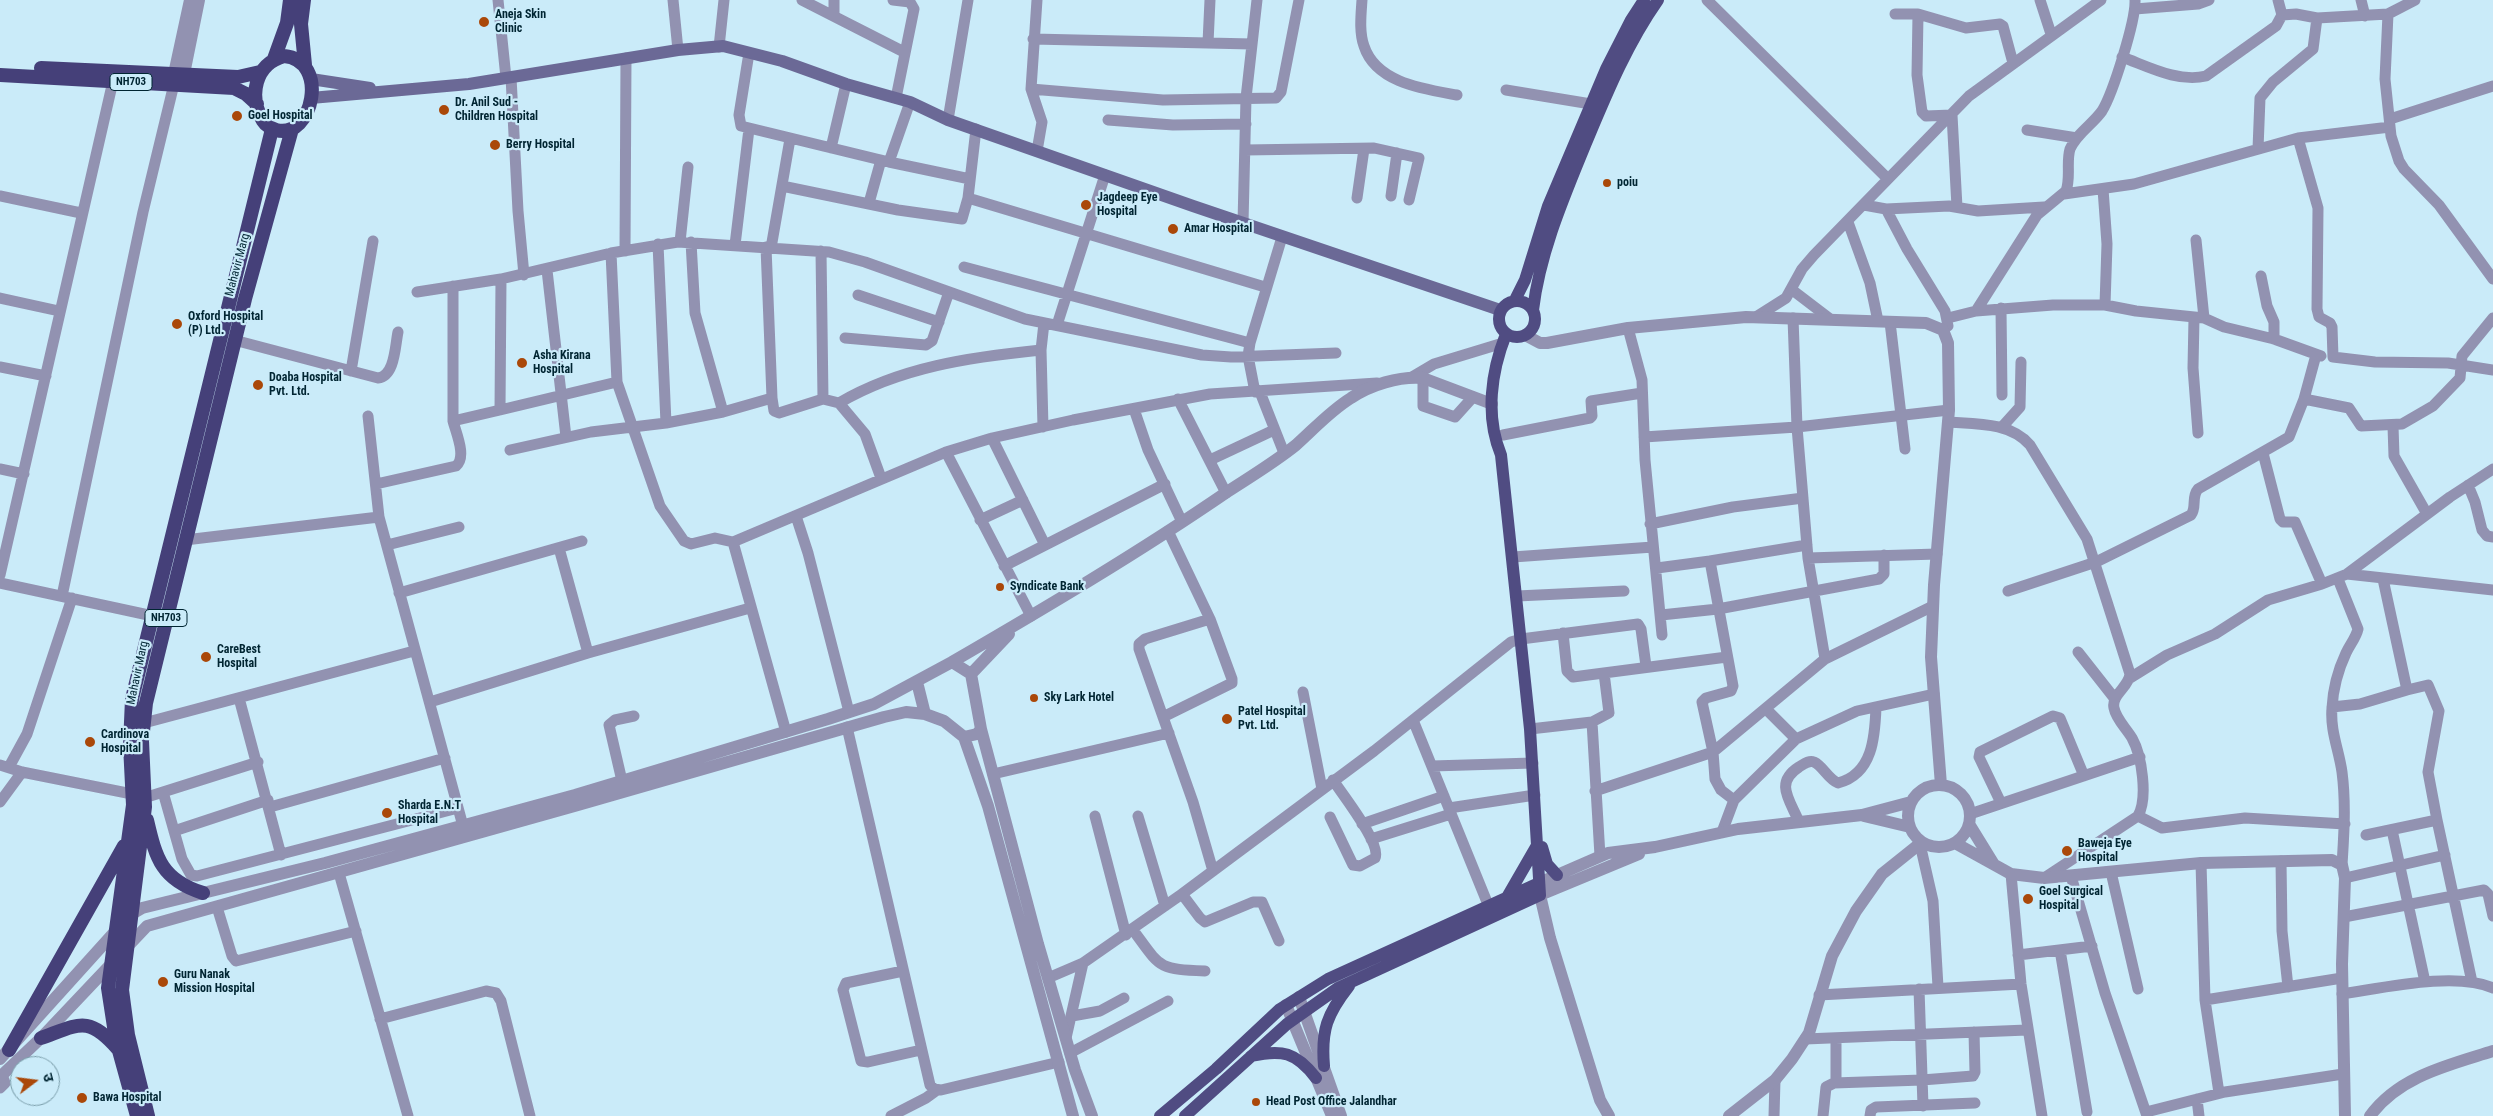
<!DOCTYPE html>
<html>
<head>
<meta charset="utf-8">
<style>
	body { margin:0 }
	#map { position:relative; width:2493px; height:1116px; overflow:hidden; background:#caebf9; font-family:"Roboto Condensed","Noto Sans Devanagari",sans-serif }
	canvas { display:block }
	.north { position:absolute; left:10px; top:1056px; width:50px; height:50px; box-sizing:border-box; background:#caebf9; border:1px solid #799ca9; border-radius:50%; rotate:75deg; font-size:14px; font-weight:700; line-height:20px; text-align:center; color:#002532 }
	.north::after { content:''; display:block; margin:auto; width:18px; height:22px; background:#aa4809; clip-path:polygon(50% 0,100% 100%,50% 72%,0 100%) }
</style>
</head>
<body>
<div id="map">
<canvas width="2493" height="1116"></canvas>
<div class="north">उ</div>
</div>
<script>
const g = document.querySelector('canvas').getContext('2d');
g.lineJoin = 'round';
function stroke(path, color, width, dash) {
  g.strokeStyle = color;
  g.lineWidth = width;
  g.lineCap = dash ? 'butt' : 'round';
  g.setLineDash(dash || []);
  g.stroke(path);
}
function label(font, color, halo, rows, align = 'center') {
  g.font = font + ' "Roboto Condensed",sans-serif';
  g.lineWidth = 4.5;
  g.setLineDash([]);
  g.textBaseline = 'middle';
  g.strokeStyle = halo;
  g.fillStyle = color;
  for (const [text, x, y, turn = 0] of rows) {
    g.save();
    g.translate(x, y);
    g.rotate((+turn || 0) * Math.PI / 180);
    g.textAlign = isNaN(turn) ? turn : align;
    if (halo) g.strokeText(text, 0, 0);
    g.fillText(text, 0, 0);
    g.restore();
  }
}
const minor = new Path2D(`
	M498,0L506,78
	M673,0L678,50
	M802,0L904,52
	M834,0V15
	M893,0L910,2L914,9L896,98
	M1037,0L1031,89L1042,122L1037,151
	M1362,0C1361,15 1359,32 1364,46C1376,83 1424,89 1457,95
	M1707,0L1887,178
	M2040,0L2051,34
	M2361,0L2365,16
	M2415,0L2388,14L2385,79L2391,136L2399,161L2404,169L2439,205L2493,279
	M2135,9L2198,4L2209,0
	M1895,14H1918L1966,28L2000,24L2003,26L2013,63
	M1918,14L1917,75L1922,112L1926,116L1952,115L1957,207
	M2282,15L2296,14L2317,18L2388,14
	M1033,39L1208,43L1210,0
	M1208,43L1252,44
	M719,47L724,0
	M749,53L739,115L741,126L889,162L970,179
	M2122,57C2147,66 2178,83 2206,76L2276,26L2282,15L2278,0
	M511,77L518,211L524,275
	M1031,89L1163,100L1276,98L1281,92L1299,0
	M1506,90L1591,104L1599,109
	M2390,119L2493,86
	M948,120L968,0
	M1108,120L1173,125L1246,124
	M2027,130L2077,138
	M2298,138L2318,208L2317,309L2319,317L2330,323L2332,327L2333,357L2375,362L2448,363L2493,370
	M831,148L846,84
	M2258,149L2260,98L2273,82L2313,49L2317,18
	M1245,150L1374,148L1419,158L1409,200
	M889,162L910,102
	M782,186L898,210L962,219L968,198L976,129
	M2103,189L2107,244L2105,305
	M2064,194L2134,184L2298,138L2390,127
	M0,196L81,213
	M1391,196L1397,153
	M968,198L1265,287
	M1357,198L1364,149
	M869,203L881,160
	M1864,205L1886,209L1949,206L1978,211L2044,207
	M1886,209L1907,249L1945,311L1948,326
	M1848,222L1870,283L1878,321
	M1243,223L1246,98L1257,0
	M2196,240L2204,318
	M680,242L688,167
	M691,242L695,313L723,412
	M658,244L666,423
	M735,245L749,129
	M766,247L772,398L774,411L779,413L823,399L839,403
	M771,248L790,139
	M625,251L626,58
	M821,251L823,399
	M611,253L617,382L660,506L684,541L691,544L715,538L733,542L946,452L992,438L1073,420L1210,394L1377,383
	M964,267L1250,343
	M547,270L566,437
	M2261,276L2267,306L2274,322V339
	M453,286V421
	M1791,289L1829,318
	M417,292L501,279L611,253L678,242L829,252L865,262L1025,319L1202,355L1231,357L1336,353
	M858,295L939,322
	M0,298L59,311
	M2001,308L2002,395
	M1976,311L2053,305H2105L2136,311L2204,318L2224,327L2274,339L2321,356
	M1756,317L1786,298L1802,269L1814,255L1969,96L2101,0
	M1793,318L1797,427L1808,558L1825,659
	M1948,318L1976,311L2037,215L2066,191C2071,178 2066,162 2070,149C2076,134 2093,124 2102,111C2113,93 2136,20 2135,0
	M2194,318L2193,368L2198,433
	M1890,322L1905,449
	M1057,325L1105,175
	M1628,328L1642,380L1645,460L1662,635
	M845,338L926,345L932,341L949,292
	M234,340L378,378C395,376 395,346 398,332
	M0,367L46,376
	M351,371L373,241
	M1412,377L1434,364L1503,343
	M1423,378V406L1455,417L1473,397
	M1255,392L1248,356L1250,343L1282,237
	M1260,392L1284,453
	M1178,399L1226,493
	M2304,399L2349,408L2361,426L2402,424L2433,406L2460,378L2462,356L2493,318
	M1134,409L1148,450L1182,522
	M500,410L617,382
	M368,416L379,517L463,826
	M1948,422C1976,424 2010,422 2030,445L2087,539L2130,674C2129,687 2111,695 2114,708C2116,719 2126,728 2132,738C2142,756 2148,798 2138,816L2044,878
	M2393,426L2394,456L2427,514
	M1043,427L1041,350L1044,323
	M2002,427L2020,407L2021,362
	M1503,435L1590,418L1592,416L1591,401L1642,393
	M1644,437L1797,427L1949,410
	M992,438L1045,545
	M510,450L591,432L666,423L723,412L772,398
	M946,452L1031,616
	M2263,453L2280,519L2283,522H2295L2322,584L2347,574L2450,497L2493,469
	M1210,460L1274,430
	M0,469L24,474
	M881,478L865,434L839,403C900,367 971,357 1041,350
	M376,484L456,466C467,457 456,433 453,421L500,410L501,279
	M2468,485L2475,502L2482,530L2487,536L2493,537
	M796,516L808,553L849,712
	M980,520L1023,500
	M1650,524L1733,507L1803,498
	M185,540L379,517
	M733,542L786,732
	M387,545L459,527
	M559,548L588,653
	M1513,557L1653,547
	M1808,558L1937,554
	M1004,566L1165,484
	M1657,568L1710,561
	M2347,574L2493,590
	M0,575L113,81
	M2338,579L2358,629C2356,638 2350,644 2346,653C2338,670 2333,689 2332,708C2330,731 2339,750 2342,772C2346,803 2344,834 2342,865
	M2383,579L2407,690L2428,685L2439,711L2428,772L2437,820
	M0,583L153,616
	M2008,591L2096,562L2191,515C2197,507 2191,497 2198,489L2289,437L2304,399L2316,355
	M399,593L582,541
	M62,596L143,212L174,84
	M1517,596L1624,591
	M1661,615L1718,609L1879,579L1884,574V555
	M1210,619L1145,639L1139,644V649L1193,802L1213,871
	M1563,633L1567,671L1573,677L1727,657
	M2078,652L2115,699
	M2130,678L2167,655L2215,634L2268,600L2322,584
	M1303,692L1322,789
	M239,698L281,855
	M430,702L588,653L750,608
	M2332,707L2360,704L2407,690
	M1163,717L1232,683V679L1210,619L1168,531
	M1413,720L1489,907
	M1592,722L1609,713L1604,673
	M144,723L414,651
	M847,727L930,1085L934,1089L941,1090L1059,1062
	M1530,729L1592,722L1600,856
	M1796,739L1857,711L1934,694
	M0,765L22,772L132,794
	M1432,766L1533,763
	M9,767L27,734L72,598
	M993,774L1169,733
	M622,781L609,725L615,720L634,716
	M1595,791L1713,752L1825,659L1933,606
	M163,792L182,859L191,875L197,876L458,808
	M144,798L258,762
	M1734,800L1796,739L1766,709
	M0,802L22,772
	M2001,803L1979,757L1980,752L2053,716L2060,718L2084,776
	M270,807L445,758
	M1449,808L1535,795
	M1970,814L2140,757
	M1095,816L1126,935
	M1138,816L1165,906
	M2138,816L2162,828L2245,818L2345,824
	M1330,817L1353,865L1360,866L1375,858C1382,844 1342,794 1333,780
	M1799,822C1790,800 1774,783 1799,767C1804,764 1809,760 1814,762C1823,766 1828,779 1838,783C1873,774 1875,736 1876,707
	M1362,824L1444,796
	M2392,830L2425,982
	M174,831L268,800
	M1722,832L1734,800L1721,790L1715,779L1713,752L1702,702L1706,698L1731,691L1733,686L1710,561L1807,545
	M2366,835L2437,820L2472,982
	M1371,839L1451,814
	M1920,844L1933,901L1938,987
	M2281,861L2282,931L2288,987
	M2201,863L2205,1000L2219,1093
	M2111,872L2138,989
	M339,873L408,1116
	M2011,874L2021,984L2042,1116
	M2071,876L2105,993L2147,1116
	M2345,878L2445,855
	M1182,894L1200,918L1205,922L1253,902H1262L1279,941
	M217,907L232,956L236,961L356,931
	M2344,917L2484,890L2488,894L2493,916
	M1133,930C1161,968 1157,969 1205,971
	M2060,950L2087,1112
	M2018,955L2092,946
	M903,971L846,983L843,990L861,1061L868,1062L921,1050
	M1048,978L1083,963L1182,894L1374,751L1511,642L1521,639L1638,624L1641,629L1646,666
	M1919,989L1923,1106
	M2342,994C2383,988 2456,971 2493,988
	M1819,995L2021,984
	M2205,1000L2342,978
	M1072,1016L1100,1011L1124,998
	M380,1019L486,991L496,993L501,1001L530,1116
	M1066,1038L1083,963
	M1805,1039L2027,1030
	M1070,1053L1168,1001
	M1836,1083V1039
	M0,1088L5,1083L2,1075
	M2197,1099L2199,1116
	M2146,1112L2225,1092L2343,1074
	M891,1116L926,1098L937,1090
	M1774,1116L1775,1080
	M1823,1116L1826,1087L1834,1083L1922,1080L1973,1076L1975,1072L1974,1032
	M1870,1116L1871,1110L1876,1107L1975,1103`);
const tertiary = new Path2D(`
	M174,74L190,0
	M184,74L199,0
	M1525,335L1540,343H1547L1628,328L1746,317L1926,323L1943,330L1948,343L1949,410L1934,585L1931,657L1941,785
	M952,662C1045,608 1138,553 1227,492C1250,477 1275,462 1296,445C1314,429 1330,411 1351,398C1370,385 1399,376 1423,378L1492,404
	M971,674L1009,634
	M981,729L1038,944L1075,1070L1092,1116
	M964,737L988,806L1073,1116
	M1908 816a31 31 0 1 1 62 0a31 31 0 1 1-62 0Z
	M1864,816L1910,827
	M1969,824L1993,863
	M1955,843L2011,874L2044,878L2201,863L2332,860L2342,865L2345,878L2342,964L2345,1116
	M1539,883L1608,853L1655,847L1738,829L1862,815L1911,802
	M1299,997L1341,1116
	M1286,1005L1332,1116
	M0,1059L130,915L142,908L325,863L575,795L828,719L874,704L952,662L971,674L981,729L977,734L964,737L944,721L925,714L917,682
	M0,1077L41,1038L147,926L578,805L884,717L906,712L925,714
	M1609,1116L1600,1100L1550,938L1540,895L1639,854
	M1729,1116L1775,1080L1792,1059L1809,1033L1832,956L1856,911L1882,874L1922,842
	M2370,1116C2399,1076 2449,1065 2493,1051`);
const secondary = new Path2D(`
	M311,79L370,88
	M311,98L469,84L678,50L723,46L782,61L846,84L910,102L948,120L1193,206L1500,310`);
const primary = new Path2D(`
	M1515,300L1525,280L1548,206L1606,69L1631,20L1644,0
	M1499 319a18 18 0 1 1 36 0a18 18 0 1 1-36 0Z
	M1533,310C1540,252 1564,197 1586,143C1607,93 1627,44 1658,0
	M1542,847L1547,864L1557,875
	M1506,899L1536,847
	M1251,1056C1282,1049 1296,1052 1316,1078
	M1324,1066C1321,1030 1327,1014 1349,986
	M1160,1116L1216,1069L1280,1009L1328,979L1539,883
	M1185,1116L1287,1024L1338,988L1540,895L1530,729L1501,455C1485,416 1491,372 1506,334`);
const trunk = new Path2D(`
	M304,0L301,24L305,65
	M284,56C330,60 313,140 276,130C271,128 266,126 263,121C248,96 255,64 284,56Z
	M274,59L287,23L290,0
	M41,68L238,77L260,72
	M0,75L234,88L246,94L257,104
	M147,820C156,859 162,880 203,893
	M41,1038C80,1024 88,1015 118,1049
	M9,1050L124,846
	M137,1116L116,1040L108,988L133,805L130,745L132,699L272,129
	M148,1116L128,1035L122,990L145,807L142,741L146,703L245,299L292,129`);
const markers = [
	[484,22,6,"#aa4809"],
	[444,110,6,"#aa4809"],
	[237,116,6,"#aa4809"],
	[495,145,6,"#aa4809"],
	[1607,183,5,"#aa4809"],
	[1086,205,6,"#aa4809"],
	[1173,229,6,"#aa4809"],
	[177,324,6,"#aa4809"],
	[522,363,6,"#aa4809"],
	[258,385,6,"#aa4809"],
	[1000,587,5,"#aa4809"],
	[206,657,6,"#aa4809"],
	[1034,698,5,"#aa4809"],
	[1227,719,6,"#aa4809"],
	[90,742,6,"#aa4809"],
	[387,813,6,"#aa4809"],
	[2067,851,6,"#aa4809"],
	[2028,899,6,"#aa4809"],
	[163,982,6,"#aa4809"],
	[82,1098,6,"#aa4809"],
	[1256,1102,5,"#aa4809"]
];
const shields = [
	[131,82,42],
	[166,618,42]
];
const shieldNames = [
	["NH703",131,82],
	["NH703",166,618]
];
const poiNames = [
	["Aneja Skin",495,15],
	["Clinic",495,29],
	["Dr. Anil Sud -",455,103],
	["Children Hospital",455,117],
	["Goel Hospital",248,116],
	["Berry Hospital",506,145],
	["poiu",1617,183],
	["Jagdeep Eye",1097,198],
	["Hospital",1097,212],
	["Amar Hospital",1184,229],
	["Oxford Hospital",188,317],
	["(P) Ltd.",188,331],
	["Asha Kirana",533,356],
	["Hospital",533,370],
	["Doaba Hospital",269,378],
	["Pvt. Ltd.",269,392],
	["Syndicate Bank",1010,587],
	["CareBest",217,650],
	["Hospital",217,664],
	["Sky Lark Hotel",1044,698],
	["Patel Hospital",1238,712],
	["Pvt. Ltd.",1238,726],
	["Cardinova",101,735],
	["Hospital",101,749],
	["Sharda E.N.T",398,806],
	["Hospital",398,820],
	["Baweja Eye",2078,844],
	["Hospital",2078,858],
	["Goel Surgical",2039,892],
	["Hospital",2039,906],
	["Guru Nanak",174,975],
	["Mission Hospital",174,989],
	["Bawa Hospital",93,1098],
	["Head Post Office Jalandhar",1266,1102]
];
const streetNames = [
	["Mahavir Marg",238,265,-75],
	["Mahavir Marg",138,673,-78]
];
stroke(minor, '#9292b1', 11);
stroke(tertiary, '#9292b1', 12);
stroke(secondary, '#6b6996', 12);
stroke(primary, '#504c82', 12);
stroke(trunk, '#454079', 14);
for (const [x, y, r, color] of markers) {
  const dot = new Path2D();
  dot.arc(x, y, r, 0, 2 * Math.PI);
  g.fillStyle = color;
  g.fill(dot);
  stroke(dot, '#caebf9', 2);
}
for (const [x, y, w] of shields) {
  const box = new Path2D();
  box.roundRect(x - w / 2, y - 8.5, w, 17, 4);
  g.fillStyle = '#caebf9';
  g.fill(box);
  stroke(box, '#002532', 1);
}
label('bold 11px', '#002532', null, shieldNames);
label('bold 12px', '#002532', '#caebf9', poiNames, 'left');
label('12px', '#002532', '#caebf9', streetNames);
</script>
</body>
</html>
